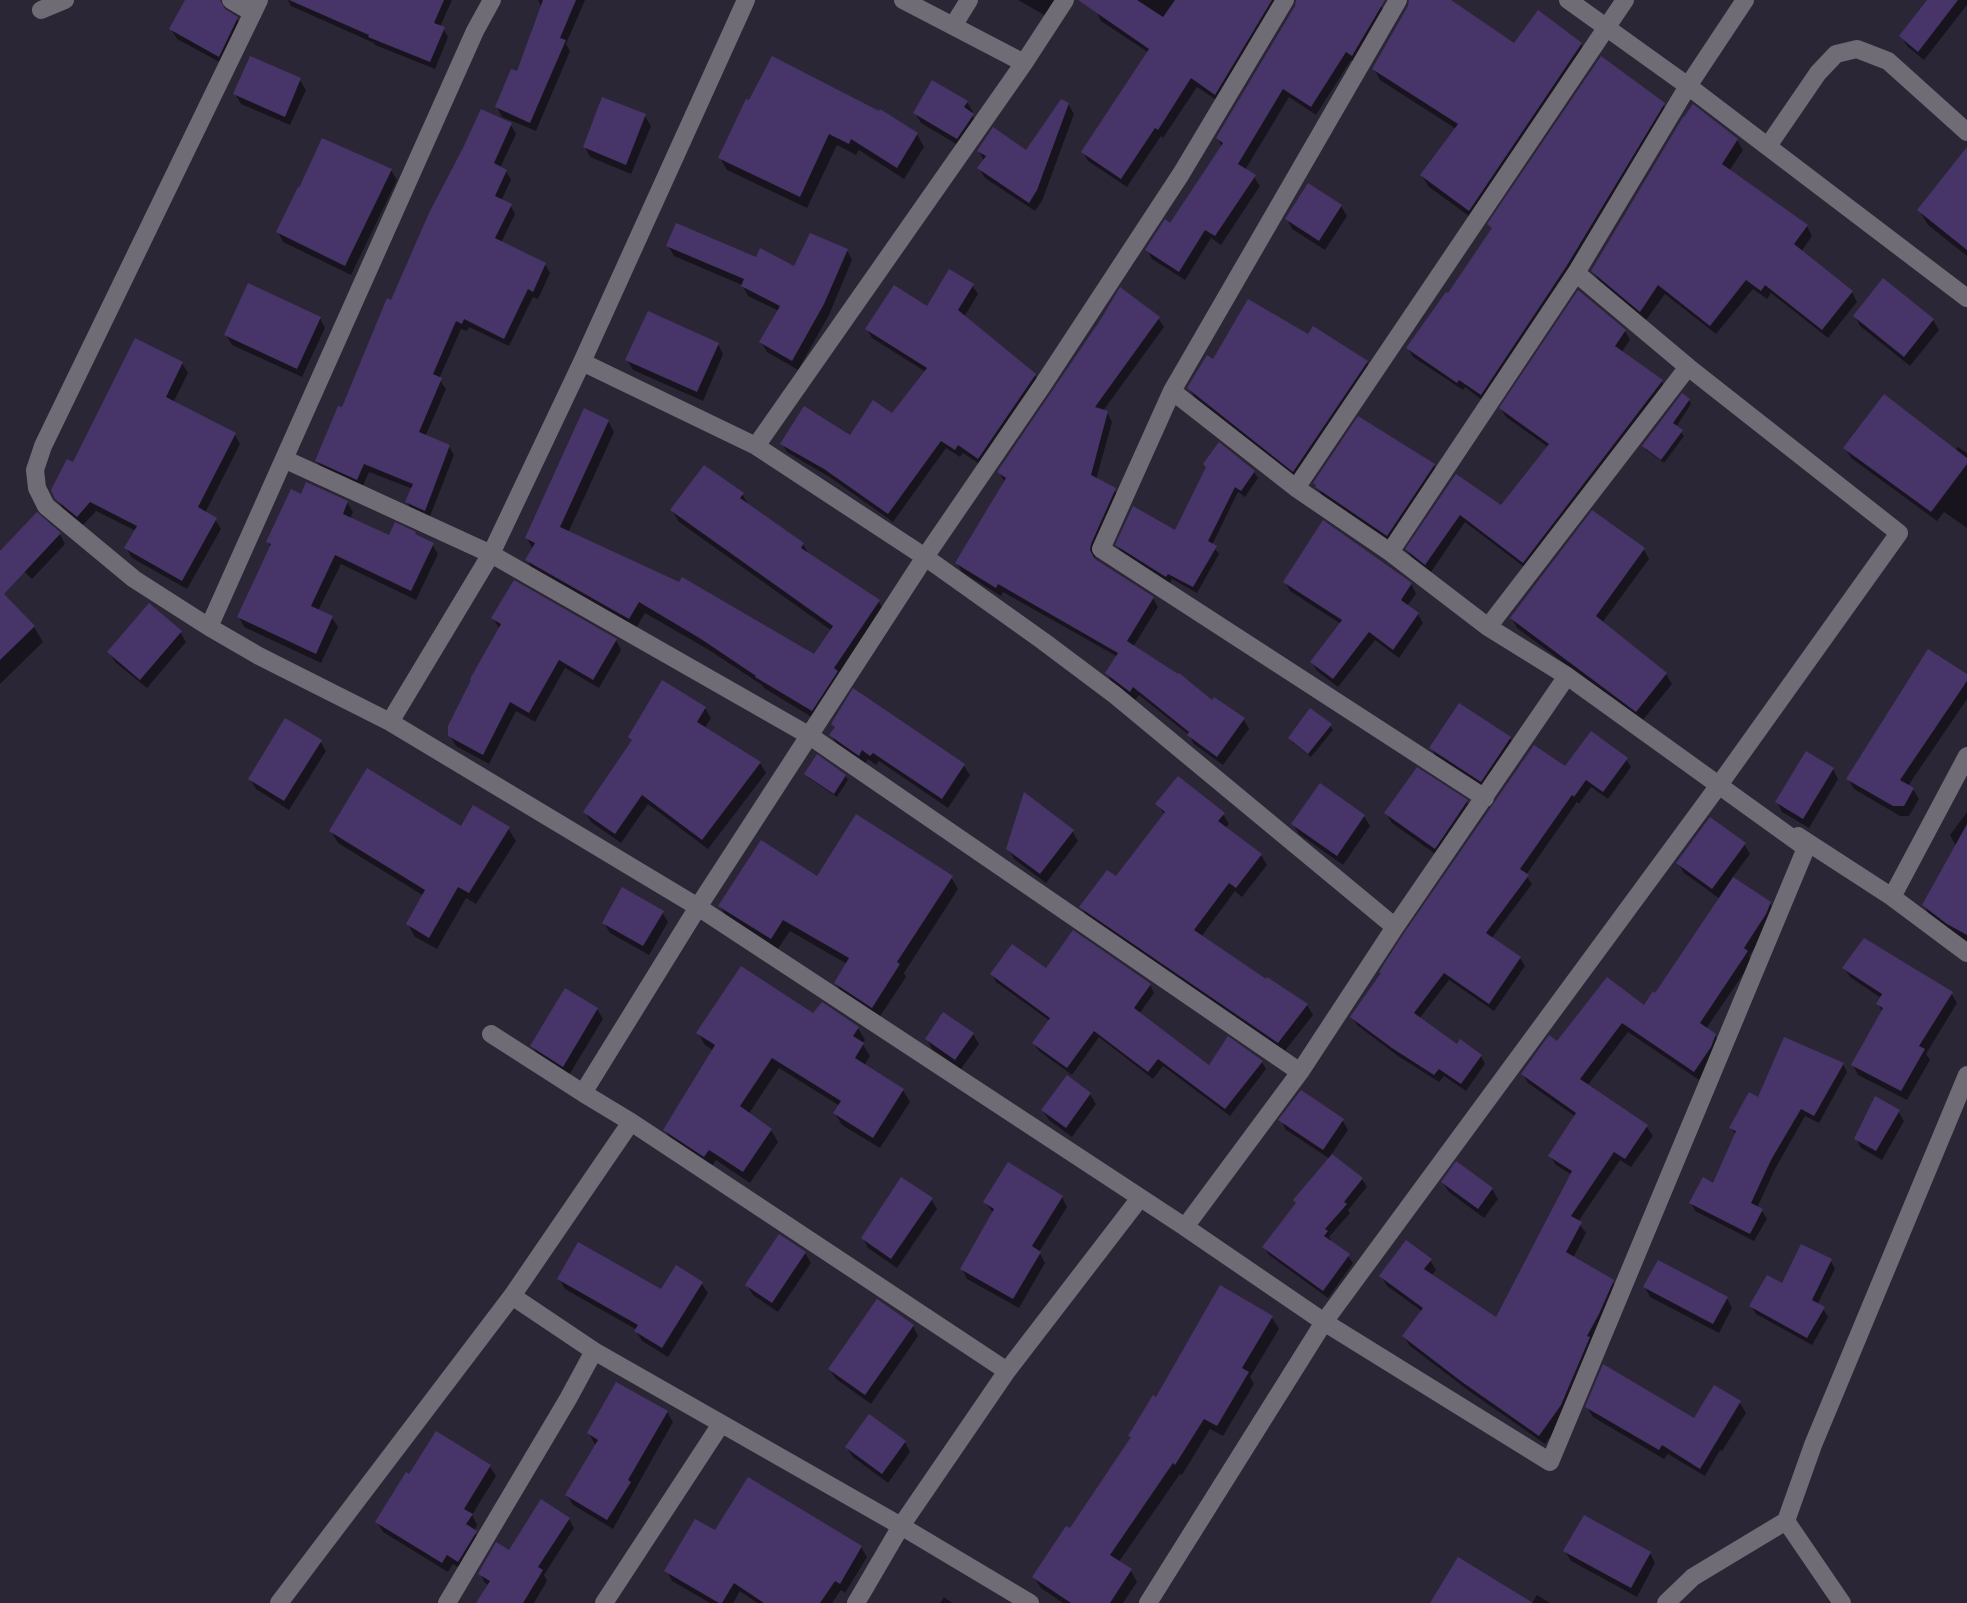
<!DOCTYPE html>
<html>
<head>
<meta charset="utf-8">
<style>
	body { margin:0 }
	canvas { display:block; background:#2b2636 }
</style>
</head>
<body>
<canvas width="1967" height="1603"></canvas>
<script>
const g = document.querySelector('canvas').getContext('2d');
g.lineJoin = 'round';
function fill(path, color) {
  g.fillStyle = color;
  g.fill(path, 'evenodd');
}
function stroke(path, color, width, dash) {
  g.strokeStyle = color;
  g.lineWidth = width;
  g.lineCap = dash ? 'butt' : 'round';
  g.setLineDash(dash || []);
  g.stroke(path);
}
const shadow = new Path2D(`
	M187,0H219L225,11L237,19L242,29L225,65L177,39L171,29Z
	M288,0H452L440,27L443,28L448,37L435,69L375,45L374,43L291,6Z
	M538,0H585L566,44L570,51L536,131L502,117L497,107L518,74L542,8Z
	M1018,0H1055L1046,16Z
	M1103,0H1284L1221,103L1197,87L1163,138L1161,136L1127,187L1088,161L1083,152L1149,53L1101,21L1096,11Z
	M1297,0H1371L1381,6L1386,15L1358,64L1351,60L1316,115L1289,97L1245,170L1254,177L1260,186L1221,245L1211,238L1185,280L1152,259L1147,250L1171,225L1222,147L1218,138L1297,6Z
	M1410,0H1448L1514,45L1581,44L1588,56L1476,221L1429,187L1422,176L1456,129L1380,80L1374,69L1410,6Z
	M1929,0H1967V5L1924,60L1907,46L1901,36Z
	M300,80L306,90L290,125L241,104L235,94Z
	M747,101L917,134L924,147L904,179L859,150L856,155L837,145L807,208L727,170L720,158Z
	M967,102L973,112L971,114L979,125L963,148L921,123L915,113Z
	M1068,104L1074,114L1042,201L1035,211L985,178L979,168L984,161L979,151L1026,153Z
	M1663,104L1668,113L1486,403L1465,387L1463,390L1413,357L1408,348L1448,296L1493,230L1490,224Z
	M645,116L651,126L631,174L590,157L585,147Z
	M511,125L516,134L500,168L506,171L511,180L501,201L510,205L515,214L501,243L545,264L550,273L538,299L533,297L509,346L469,327L467,331L461,329L439,379L446,389L425,437L449,446L454,455L429,519L412,511L407,502L413,489L369,472L362,488L322,470L317,461L343,410L392,302Z
	M1737,140L1743,150L1729,171L1807,226L1812,236L1801,252L1852,292L1857,302L1828,338L1771,293L1767,299L1753,289L1716,334L1665,294L1646,320L1599,281L1593,271Z
	M1967,161V256L1928,225L1919,210Z
	M391,170L397,180L351,275L283,242L278,232L298,189Z
	M1341,206L1347,216L1325,250L1292,229L1287,219Z
	M668,246L756,259L795,268L847,250L852,260L829,315L798,370L767,352L761,342L779,311L748,296L742,285L674,256Z
	M972,285L978,294L964,317L1035,375L1040,384L984,467L963,453L960,457L946,448L893,522L831,478L787,452L782,444L851,438L893,415L926,372L872,338L867,329L927,308Z
	M1855,316L1933,320L1939,330L1910,366L1860,326Z
	M320,318L325,328L302,377L232,345L226,335Z
	M1158,318L1164,327L1103,411L1107,412L1112,422L1096,480L1114,490L1120,499L1095,554V561L1153,598L1158,607L1133,647L1213,702L1215,699L1244,720L1249,729L1223,765L1194,744L1189,735L1139,695L1135,700L1112,683L1107,673L1118,657L1003,592L1001,596L962,572L957,563L1004,481L999,472Z
	M1625,331L1630,340L1621,353L1662,382L1667,390L1528,570L1465,522L1431,572L1412,558L1407,550L1456,477L1501,507L1548,447L1506,417L1501,409Z
	M1309,336L1367,362L1372,372L1299,480L1195,398L1189,388L1213,362Z
	M718,344L723,354L703,401L633,370L627,360Z
	M182,363L188,373L173,403L235,435L240,444L205,513L215,519L221,529L187,589L132,558L126,548L136,531L96,511L83,525L63,509L53,490L74,464Z
	M1689,400L1691,404L1676,427L1684,436L1664,463L1646,450L1644,446Z
	M608,421L614,432L568,533L815,657L832,631L679,522L672,510L742,494L750,507L803,544L810,556L879,602L885,613L818,721L764,688L762,685L709,650L645,613L635,630L534,572L527,560L533,550L527,538Z
	M1958,447L1967,453V528L1944,512L1937,521L1851,458L1845,448L1955,451Z
	M1434,465L1442,481L1396,550L1326,502L1315,483Z
	M1254,472L1258,478L1245,497L1238,492L1212,545L1219,554L1197,593L1172,579L1170,583L1121,551L1117,545L1175,532Z
	M302,496L347,502L353,512L350,519L390,537L415,534L417,537L432,544L438,554L416,600L341,564L318,611L332,618L338,627L321,663L244,627L239,617L271,547L268,542Z
	M60,534L65,544L32,579L10,558Z
	M1644,550L1649,559L1602,623L1666,674L1672,684L1642,721L1517,628L1512,618Z
	M1285,582L1411,584L1416,594L1407,606L1418,614L1423,623L1399,658L1375,640L1338,687L1317,671L1312,662L1341,624L1290,591Z
	M0,593L34,627L43,642L0,684Z
	M493,618L616,640L621,650L599,688L565,668L535,722L516,711L489,764L456,746L450,736L499,628Z
	M181,633L186,642L147,688L115,662L109,652Z
	M1967,676V699L1908,786L1913,789L1919,799L1909,816H1900L1854,789L1848,779Z
	M854,691L964,766L970,775L948,808L879,761L876,765L868,759L865,764L837,745L831,735L836,729L833,724Z
	M705,708L711,718L704,729L760,763L766,773L708,849L648,804L621,843L591,822L585,812L633,742L630,737Z
	M1330,725L1333,730L1311,757L1292,742L1290,738Z
	M1510,738L1516,748L1487,790L1437,758L1431,748Z
	M320,741L326,751L289,810L256,789L250,779Z
	M1626,759L1631,767L1608,799L1591,787L1579,804L1577,802L1526,875L1532,884L1491,939L1520,958L1525,966L1494,1011L1449,980L1419,1019L1457,1047L1481,1056L1485,1064L1466,1091L1444,1076L1439,1082L1398,1056L1357,1025L1352,1017L1565,768Z
	M1833,769L1838,779L1809,828L1782,812L1777,802Z
	M806,774L845,776L848,780L837,797L809,778Z
	M1467,802L1472,812L1441,858L1392,823L1386,813Z
	M1157,804L1223,814L1229,824L1225,828L1261,855L1267,865L1242,897L1235,891L1201,937L1266,981L1267,979L1307,1005L1313,1015L1284,1052L1087,916L1081,907L1116,879L1165,815Z
	M1967,812V941L1930,916L1924,905L1956,846L1950,835Z
	M1364,816L1370,826L1343,865L1299,834L1293,824Z
	M508,828L516,841L476,904L466,898L437,949L415,937L408,924L424,896L338,843L331,831Z
	M1072,831L1078,841L1046,883L1014,859L1008,848Z
	M1744,844L1750,854L1732,878L1770,903L1775,913L1771,924L1749,956L1752,961L1706,1029L1715,1035L1720,1045L1715,1057L1699,1080L1628,1032L1587,1086L1647,1127L1653,1136L1631,1167L1620,1160L1578,1222L1586,1233L1573,1258L1612,1281L1618,1291L1566,1415L1545,1444L1469,1391L1410,1346L1404,1337L1423,1312L1387,1286L1381,1276L1430,1260L1436,1270L1431,1276L1497,1320L1572,1175L1556,1165L1550,1156L1576,1117L1528,1083L1523,1074L1558,1044L1644,1008L1656,995L1720,899L1684,873L1678,863Z
	M951,877L958,889L904,973L906,977L879,1018L842,994L836,983L847,964L790,931L777,950L727,917L720,906L818,879Z
	M662,912L668,922L649,955L610,933L604,923Z
	M1844,968L1951,993L1957,1003L1926,1054L1930,1060L1907,1100L1858,1075L1853,1065L1883,1013L1878,1004L1881,998L1850,977Z
	M1046,971L1150,985L1154,993L1139,1014L1209,1067L1262,1062L1266,1069L1230,1116L1163,1066L1153,1079L1099,1037L1072,1075L1039,1051L1034,1044L1050,1021L996,982L992,974Z
	M597,1009L603,1019L569,1075L538,1056L532,1046Z
	M813,1015L858,1028L865,1040L862,1043L870,1056L864,1066L903,1090L910,1102L880,1148L842,1125L835,1113L840,1106L779,1068L748,1115L771,1130L778,1142L750,1183L716,1160L711,1167L672,1141L665,1130L714,1051L705,1045L698,1033Z
	M973,1034L979,1044L961,1069L932,1049L927,1039Z
	M1843,1064L1847,1072L1819,1123L1805,1116L1775,1169L1757,1208L1762,1211L1767,1219L1754,1241L1695,1211L1691,1203L1714,1185L1736,1135L1731,1128L1759,1100Z
	M1090,1094L1096,1104L1072,1137L1049,1120L1043,1111Z
	M1898,1111L1904,1121L1882,1160L1861,1148L1856,1138Z
	M1281,1120L1343,1121L1348,1130L1331,1155L1362,1179L1367,1187L1348,1210L1350,1213L1329,1237L1331,1240L1329,1242L1348,1256L1353,1263L1328,1298L1269,1255L1264,1247L1330,1159L1286,1130Z
	M1443,1183L1492,1189L1498,1199L1484,1218L1449,1192Z
	M1062,1197L1067,1207L1039,1252L1045,1263L1019,1308L967,1279L962,1269L994,1214L985,1202Z
	M931,1199L937,1209L897,1268L868,1248L863,1238Z
	M805,1253L811,1263L778,1312L753,1295L747,1285Z
	M1831,1261L1835,1269L1817,1305L1823,1309L1828,1317L1812,1345L1756,1314L1751,1306L1782,1286Z
	M677,1267L702,1284L708,1293L668,1357L642,1341L636,1331L637,1330L565,1289L559,1279L661,1291Z
	M1221,1287L1272,1318L1279,1329L1250,1377L1254,1384L1223,1436L1210,1429L1182,1475L1180,1474L1118,1563L1131,1571L1137,1582L1123,1603H1063L1041,1588L1034,1577L1070,1531L1156,1399Z
	M1645,1287L1727,1298L1732,1308L1719,1333L1650,1297Z
	M913,1326L918,1336L871,1404L836,1379L830,1370Z
	M617,1384L667,1412L673,1422L613,1529L573,1505L567,1495L597,1445L594,1443L589,1433Z
	M1715,1388L1740,1403L1746,1413L1722,1451L1720,1450L1705,1476L1668,1454L1664,1459L1593,1417L1587,1407L1694,1420Z
	M436,1434L490,1467L496,1476L472,1515L477,1525L474,1531L481,1542L464,1571L453,1564L448,1572L383,1532L377,1522L409,1476Z
	M905,1442L910,1452L888,1483L853,1457L847,1448Z
	M569,1519L574,1528L544,1575L547,1581L534,1603H478L490,1586L485,1583L480,1574L510,1552Z
	M716,1532L861,1547L867,1557L845,1593L841,1590L832,1603H757L740,1591L733,1603H710L672,1581L667,1571Z
	M1565,1551L1650,1553L1655,1563L1637,1597L1571,1561Z
	M1537,1595L1550,1603H1532Z
	M944,1597L952,1603H940Z`);
const building = new Path2D(`
	M185,0H220L225,9L238,17L219,57L169,29Z
	M289,0H444L434,23L445,27L430,62L368,37L369,35Z
	M543,0H576L560,38L566,40L530,123L495,107L511,69L517,71Z
	M1078,0H1137L1163,17L1175,0H1272L1215,95L1191,78L1158,130L1155,128L1121,179L1081,152L1149,49Z
	M1296,0H1385L1352,56L1346,52L1311,107L1283,89L1238,164L1256,175L1215,236L1205,230L1179,272L1145,250L1165,219L1170,223L1223,143L1216,138L1295,6Z
	M1409,0H1451L1514,43L1538,10L1582,43L1469,211L1420,175L1458,124L1372,69L1408,6Z
	M1927,0H1958L1918,52L1899,36Z
	M250,56L301,78L285,117L233,94Z
	M772,56L879,111L880,109L918,133L897,168L851,139L849,144L829,134L800,197L718,158L746,99L749,100Z
	M1601,56L1665,103L1566,267L1481,395L1459,380L1457,383L1406,348L1446,292L1448,293L1492,228L1487,224Z
	M932,80L968,101L964,107L974,114L957,139L913,113Z
	M602,97L646,114L626,165L583,147Z
	M1061,99L1069,103L1037,190L1029,203L977,168L986,156L977,151L993,127L1026,150Z
	M1693,104L1738,139L1722,164L1808,225L1794,244L1853,291L1822,330L1765,285L1761,291L1746,280L1710,326L1658,285L1640,312L1591,271L1683,117H1684Z
	M481,109L512,123L494,163L507,170L495,196L512,204L495,238L546,263L533,292L528,289L504,339L464,319L462,324L456,321L433,374L442,378L419,432L450,445L425,511L405,502L413,484L364,464L357,480L315,461L338,406L342,407L387,298L391,300L429,213L463,148Z
	M322,138L392,169L345,266L276,232L298,187L299,188Z
	M1967,147V250L1917,210Z
	M1308,183L1342,205L1319,241L1285,219Z
	M676,223L756,257L760,248L794,266L810,233L848,249L824,304L792,361L759,342L780,306L741,286L744,279L666,246Z
	M949,269L974,284L958,310L1036,374L978,459L958,445L955,450L941,441L888,514L824,469L780,444L804,406L850,435L873,400L892,413L927,368L865,329L894,285L927,306Z
	M1883,278L1934,319L1904,357L1853,316Z
	M248,283L321,317L297,369L224,335Z
	M1120,287L1160,317L1095,407L1108,411L1091,475L1116,488L1091,544L1090,550L1095,559L1154,597L1127,641L1178,674L1179,673L1212,700L1214,697L1245,718L1217,757L1187,735L1189,732L1133,687L1130,692L1105,673L1118,653L998,584L996,588L955,563L1006,478L997,472L1101,319Z
	M1578,290L1626,330L1615,346L1663,380L1523,563L1460,515L1425,565L1405,549L1456,474L1501,505L1549,444L1499,408Z
	M1248,299L1308,334L1313,326L1368,361L1293,472L1187,388L1207,355L1213,359Z
	M648,311L719,343L697,392L625,360Z
	M135,338L183,362L166,397L236,433L198,507L217,518L182,581L124,548L137,526L90,502L77,517L55,499L51,490L67,459L73,462Z
	M1682,393L1690,399L1673,423L1683,430L1661,460L1642,446Z
	M1884,394L1967,458V464L1931,512L1843,448Z
	M584,408L609,420L560,527L679,582L682,577L814,654L833,626L670,510L704,465L744,493L740,498L804,543L801,548L880,600L834,668L838,671L812,711L755,677L756,676L701,639L639,602L629,619L525,560L535,543L525,538Z
	M1358,416L1435,464L1387,536L1315,487L1316,485L1313,483Z
	M1219,442L1255,471L1241,491L1235,487L1208,541L1217,546L1193,587L1168,574L1166,577L1115,545L1133,506L1175,530L1206,467L1203,464Z
	M306,482L348,501L343,514L389,535L395,522L416,532L415,534L434,543L411,591L335,555L311,606L333,616L316,654L237,617L271,544L266,542L291,489L301,494Z
	M1592,510L1645,548L1596,616L1667,673L1636,712L1510,618Z
	M37,512L61,533L4,594L35,626L0,660V551Z
	M1323,520L1412,583L1401,600L1419,613L1393,650L1369,632L1333,679L1310,662L1342,620L1283,582Z
	M514,580L617,639L593,680L559,660L529,713L510,702L483,755L448,736V726L471,680L470,679L501,624L491,618Z
	M149,603L182,631L140,680L107,652Z
	M1928,649L1967,674V681L1900,780L1914,788L1904,806H1893L1846,779Z
	M662,680L706,707L697,722L761,762L702,840L642,795L615,834L583,812L632,740L628,737Z
	M853,688L965,764L942,799L873,753L870,756L862,750L859,756L829,735L835,727L831,724Z
	M1459,703L1511,737L1481,782L1429,748Z
	M1310,708L1332,724L1308,754L1288,738Z
	M285,718L322,740L284,801L248,779Z
	M1591,731L1628,758L1603,792L1586,780L1574,797L1572,795L1520,869L1529,875L1486,933L1521,957L1489,1004L1444,973L1414,1013L1457,1044L1460,1039L1482,1055L1461,1084L1439,1069L1434,1075L1392,1048L1350,1017L1381,973L1379,972L1404,933L1534,745L1565,766Z
	M1806,751L1834,768L1803,819L1775,802Z
	M817,754L846,775L834,794L804,774Z
	M1417,767L1468,800L1435,849L1384,813Z
	M367,768L461,826L473,805L510,827L469,893L458,887L429,938L406,924L425,890L329,831Z
	M1178,776L1225,813L1218,821L1262,854L1236,888L1229,883L1194,930L1266,979L1267,977L1308,1004L1278,1043L1079,907L1107,870L1116,876L1165,812L1155,804Z
	M1320,783L1365,815L1337,856L1291,824Z
	M1024,792L1074,830L1040,874L1006,849Z
	M856,814L953,876L897,962L900,964L872,1008L834,983L849,958L783,920L771,939L718,906L761,840L817,876Z
	M1710,817L1746,843L1712,889L1676,863Z
	M1967,824V935L1947,924L1922,905Z
	M1733,877L1771,902L1766,914L1744,948L1748,951L1700,1023L1716,1034L1711,1047L1694,1072L1622,1023L1580,1079L1648,1125L1625,1159L1614,1152L1571,1216L1582,1222L1566,1252L1614,1280L1599,1314L1587,1336L1590,1337L1561,1405L1539,1436L1462,1382L1402,1336L1423,1308L1379,1276L1406,1240L1432,1259L1424,1269L1496,1317L1572,1171L1548,1156L1576,1113L1521,1074L1549,1035L1557,1041L1607,977L1644,1005L1653,991L1655,993Z
	M622,887L664,911L643,946L602,923Z
	M1073,930L1151,984L1134,1008L1209,1065L1228,1036L1263,1061L1225,1109L1158,1059L1148,1072L1094,1031L1067,1068L1032,1043L1050,1018L990,974L1012,944L1046,968Z
	M1864,938L1953,992L1919,1046L1925,1049L1901,1091L1851,1065L1883,1008L1876,1004L1882,994L1842,968Z
	M741,966L813,1013L822,1002L859,1027L853,1036L864,1043L855,1058L904,1089L873,1138L833,1113L841,1101L772,1058L740,1106L772,1129L743,1172L709,1150L704,1157L663,1130L715,1045L696,1033Z
	M565,988L598,1008L563,1067L530,1046Z
	M943,1012L974,1033L955,1060L925,1039Z
	M1784,1037L1844,1063L1814,1116L1801,1109L1771,1160L1751,1203L1763,1209L1750,1234L1689,1203L1703,1177L1713,1183L1736,1131L1729,1128L1749,1092L1758,1097Z
	M1067,1075L1091,1093L1066,1128L1041,1110Z
	M1301,1090L1344,1119L1323,1150L1278,1120Z
	M1875,1096L1900,1110L1876,1151L1854,1139Z
	M1332,1154L1363,1178L1344,1202L1347,1204L1325,1229L1328,1231L1324,1236L1350,1254L1323,1291L1262,1247L1296,1203L1293,1200Z
	M1456,1161L1493,1188L1478,1209L1441,1182Z
	M1008,1162L1063,1196L1032,1246L1041,1252L1013,1299L960,1269L994,1209L983,1202Z
	M901,1177L933,1198L891,1259L861,1238Z
	M779,1234L806,1252L772,1303L745,1285Z
	M578,1242L661,1289L676,1265L703,1282L662,1348L634,1331L638,1325L557,1279Z
	M1801,1244L1832,1259L1812,1300L1825,1307L1807,1338L1749,1306L1767,1275L1782,1283Z
	M1658,1260L1728,1297L1713,1324L1643,1287Z
	M1220,1285L1273,1316L1242,1368L1249,1372L1217,1426L1204,1419L1175,1465L1173,1463L1110,1555L1132,1569L1110,1603H1071L1032,1577L1066,1526L1070,1528L1131,1437L1128,1436L1153,1395L1156,1397Z
	M877,1299L914,1325L865,1395L828,1369Z
	M1603,1364L1694,1418L1714,1385L1741,1401L1700,1469L1662,1445L1659,1450L1585,1407Z
	M616,1382L668,1411L628,1480L631,1482L607,1520L565,1495L598,1440L587,1433Z
	M869,1414L906,1441L882,1474L845,1447Z
	M436,1431L491,1465L464,1509L473,1514L466,1524L477,1531L458,1562L447,1555L442,1563L375,1522L406,1472L409,1474Z
	M748,1477L862,1546L840,1584L835,1581L820,1603H764L734,1583L722,1603H719L664,1571L695,1519L715,1530Z
	M541,1499L570,1518L538,1567L543,1570L523,1603H476L490,1581L478,1574L496,1542L509,1550Z
	M1584,1515L1651,1552L1631,1588L1563,1551Z
	M1458,1557L1533,1603H1430Z`);
const minor = new Path2D(`
	M231,0L253,13
	M903,0L953,26L969,0
	M1285,0L1181,174L1042,386L925,557L698,907L1185,1227L1300,1072L1395,927L1567,676
	M1398,0L1172,391L1101,549L1485,798
	M1568,0L1688,86L1967,298
	M41,10L65,0
	M1024,63L1065,0
	M1768,146L1818,73L1836,54L1857,49L1888,61L1967,132
	M582,362L756,446L925,557L1043,641L1115,695L1395,927
	M1172,391L1296,488L1390,552L1488,627L1567,676L1806,848L1550,1462L1324,1322L1185,1227
	M756,446L1024,63L953,26
	M284,459L491,554L810,736L1300,1072
	M1296,488L1625,0
	M1390,552L1576,273L1688,86L1745,0
	M209,627L134,579L46,506L37,488L35,470L43,446L259,0
	M1488,627L1688,367
	M390,722L259,656L209,627L475,31L492,0
	M1798,836L1892,897L1967,756
	M1892,897L1967,953
	M491,1034L583,1093
	M631,1122L1007,1371L1140,1198
	M512,1296L594,1351L901,1526L1030,1603
	M1786,1521L1842,1603
	M279,1603L512,1296L631,1122L583,1093L698,907L390,722L491,554L582,362L746,0
	M447,1603L568,1399L594,1351
	M604,1603L721,1424
	M856,1603L901,1526L1007,1371
	M1148,1603L1324,1322L1719,785L1899,533L1688,367L1576,273
	M1666,1603L1693,1577L1786,1521L1813,1445L1967,1075`);
fill(shadow, '#0007');
fill(building, '#473468');
stroke(minor, '#6f6c75', 18);
</script>
</body>
</html>
